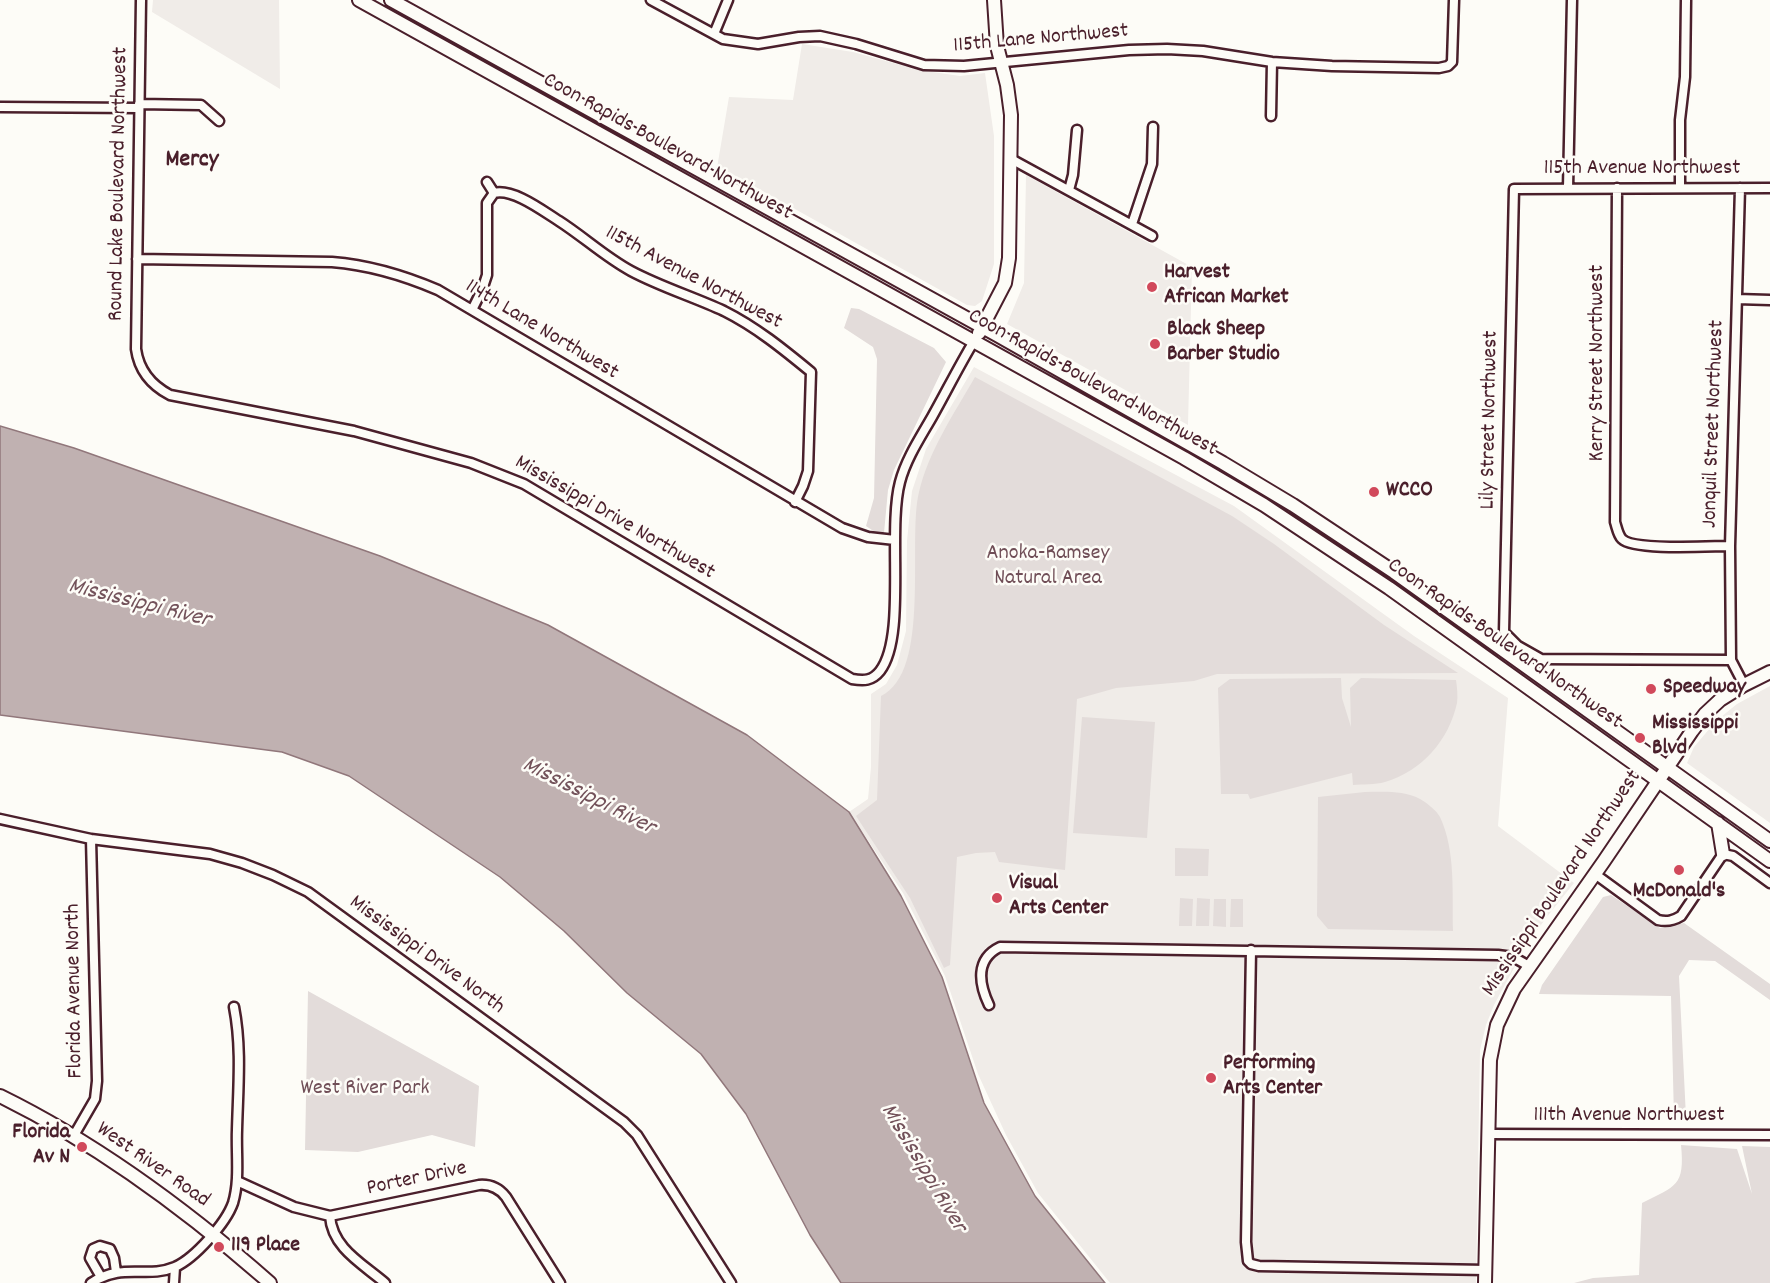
<!DOCTYPE html>
<html>
<head>
<meta charset="utf-8">
<style>
	body { margin:0 }
	canvas { display:block; background:#fdfcf7 }
</style>
</head>
<body>
<canvas width="1770" height="1283"></canvas>
<script>
const g = document.querySelector('canvas').getContext('2d');
g.lineJoin = 'round';
function fill(path, color) {
  g.fillStyle = color;
  g.fill(path, 'evenodd');
}
function stroke(path, color, width, dash) {
  g.strokeStyle = color;
  g.lineWidth = width;
  g.lineCap = dash ? 'butt' : 'round';
  g.setLineDash(dash || []);
  g.stroke(path);
}
function label(font, color, halo, rows, align = 'center') {
  g.font = font + ' Dekko,sans-serif';
  g.lineWidth = 5;
  g.setLineDash([]);
  g.textBaseline = 'middle';
  g.strokeStyle = halo;
  g.fillStyle = color;
  for (const [text, x, y, turn = 0] of rows) {
    g.save();
    g.translate(x, y);
    g.rotate((+turn || 0) * Math.PI / 180);
    g.textAlign = isNaN(turn) ? turn : align;
    if (halo) g.strokeText(text, 0, 0);
    g.fillText(text, 0, 0);
    g.restore();
  }
}
const built = new Path2D(`
	M153,0H279L280,89L152,12Z
	M802,44L853,52L919,70L960,76L985,73L994,136V264L982,301L975,306L967,305L734,175L717,168L729,97L793,100Z
	M1026,175L1192,267L1188,425L1007,324L1024,283Z
	M974,367L1234,506L1414,636L1508,698L1498,826L1574,883L1546,918L1526,946L1494,1005L1486,1025L1480,1050L1476,1283H1110L1038,1193L1006,1135L978,1074L945,976L903,893L849,812L868,799L871,767V694L886,684L897,665L906,631L907,541L912,491L926,449Z
	M1770,686V823L1687,763L1694,747L1716,721L1737,704Z`);
const green = new Path2D(`
	M851,308L859,309L934,348L946,362L894,470L888,490L884,533L875,532L866,526L874,498L877,359L873,347L844,328Z
	M975,377L1232,516L1274,544L1384,625L1458,673L1217,674L1194,681L1116,688L1077,699L1065,870L999,862L995,852L976,853L957,857L950,965L944,968L910,898L856,816L877,800L881,696C932,672 907,540 919,492C929,450 954,414 975,377Z
	M1341,678L1342,698L1351,727L1350,688L1361,678L1456,680C1457,687 1458,696 1457,703C1449,740 1422,771 1385,782C1375,785 1363,784 1353,785L1352,773L1250,799L1248,794H1221L1218,688L1230,679Z
	M1082,717L1155,722L1147,838L1073,833Z
	M1365,792C1383,792 1403,790 1420,799C1426,802 1437,811 1440,817C1456,851 1452,894 1453,931L1328,929L1317,916L1318,797Z
	M1175,848L1209,849L1208,876H1175Z
	M1611,895L1660,928L1684,923L1770,984V1000L1715,961L1689,960L1679,976L1686,1117L1674,1118L1671,996L1539,994L1542,985L1603,897Z
	M1180,898L1193,899L1192,926H1179Z
	M1197,898L1210,899L1209,926H1196Z
	M1214,899H1226V927L1213,926Z
	M1231,899H1243V927H1230Z
	M308,991L479,1086L475,1147L432,1135L358,1152L305,1150Z
	M1681,1145L1737,1149L1752,1194L1742,1146L1770,1147V1283H1574L1593,1278L1639,1275L1642,1203C1676,1186 1685,1186 1681,1145Z`);
const water = new Path2D(`
	M0,426L74,448L380,556L548,625L747,735L849,812L901,896L942,977L984,1103L1035,1196L1105,1283H841L810,1235L746,1114L701,1054L627,993L564,931L500,877L349,776L282,752L0,715Z`);
const street = new Path2D(`
	M141,0L136,349C139,371 151,385 170,395L354,431L471,463L524,484L852,679C864,681 872,681 880,671C907,636 887,531 900,482C906,459 920,438 932,417C946,392 959,366 974,341
	M651,0L723,39L758,44L799,37L820,36L856,44L924,65L964,66L1129,50L1167,49L1203,51L1272,62L1332,66L1439,68L1448,66L1452,62L1454,0
	M714,34L728,0
	M139,104L201,105L219,121
	M0,107L139,108
	M1271,116L1272,62
	M1011,159L1152,236
	M487,182L494,193
	M1568,188L1572,0
	M1617,188L1615,522C1617,528 1618,535 1622,539C1634,551 1711,546 1730,546
	M1680,188V120L1685,77L1686,0
	M1740,188L1730,546L1731,660L1744,685
	M1069,190L1073,175L1077,130
	M494,193C513,188 543,211 559,221C584,237 605,257 631,271C661,287 694,297 724,311C756,327 783,349 811,372L808,471L803,486L795,502
	M1132,224L1152,164L1153,127
	M137,259L332,262C370,265 403,275 438,290L842,528L868,537L895,540
	M1737,299L1770,300
	M472,310L482,290L487,275V203L494,193
	M1731,660L1541,659L1518,646L1504,632L1514,189L1770,188
	M0,819L91,839L210,854L242,863L273,875L308,892L624,1122L637,1135L731,1283
	M1595,874L1658,920C1667,922 1673,921 1681,916L1723,854L1733,856L1770,883
	M1251,950L1246,1242L1248,1261L1251,1264L1259,1266L1486,1270
	M989,1005C979,984 975,959 1000,947L1498,955L1513,957L1529,966
	M1489,1134L1770,1135
	M73,1137L95,1099L97,1081L91,839
	M237,1181L294,1207L330,1216L479,1185C491,1184 499,1188 506,1197L560,1283
	M330,1216C332,1248 363,1264 385,1283
	M101,1277L90,1258L93,1249L100,1246L110,1249L114,1258L116,1272
	M91,1283C124,1262 146,1279 175,1267C195,1258 226,1223 233,1203C240,1180 236,1154 237,1130C238,1089 242,1048 234,1007
	M174,1283L175,1267`);
const secondary = new Path2D(`
	M359,0L1184,458L1264,505L1389,588L1770,861
	M391,0L997,335L1223,463L1293,505L1394,572L1770,841
	M979,333L1005,283L1009,258L1011,115L1007,85L997,46L994,0
	M1718,823L1723,854
	M0,1096C98,1144 188,1211 270,1283
	M1485,1283L1490,1060L1497,1025L1514,989L1604,861L1692,731L1705,714L1720,700L1744,685L1770,672`);
const markers = [
	[1152,287,6,"#d1495b"],
	[1155,344,6,"#d1495b"],
	[1374,492,6,"#d1495b"],
	[1651,689,6,"#d1495b"],
	[1640,738,6,"#d1495b"],
	[1679,870,6,"#d1495b"],
	[997,898,6,"#d1495b"],
	[1211,1078,6,"#d1495b"],
	[82,1147,6,"#d1495b"],
	[219,1247,6,"#d1495b"]
];
const streetNames = [
	["115th Lane Northwest",1041,40,-5],
	["Coon Rapids Boulevard Northwest",667,148,29],
	["115th Avenue Northwest",1642,170],
	["Round Lake Boulevard Northwest",120,184,-89],
	["115th Avenue Northwest",693,279,28],
	["114th Lane Northwest",541,331,31],
	["Kerry Street Northwest",1599,363,-90],
	["Coon Rapids Boulevard Northwest",1092,384,29],
	["Lily Street Northwest",1491,420,-89],
	["Jonquil Street Northwest",1715,424,-88],
	["Mississippi Drive Northwest",614,519,30],
	["Coon Rapids Boulevard Northwest",1504,645,35],
	["Mississippi Boulevard Northwest",1563,884,-56],
	["Mississippi Drive North",426,956,36],
	["Florida Avenue North",76,991,-91],
	["111th Avenue Northwest",1629,1117],
	["West River Road",152,1166,35],
	["Porter Drive",417,1180,-12]
];
const poiNames = [
	["Harvest",1164,274],
	["African Market",1164,299],
	["Black Sheep",1167,331],
	["Barber Studio",1167,356],
	["WCCO",1386,492],
	["Speedway",1663,689],
	["Mississippi",1652,725],
	["Blvd",1652,750],
	["Visual",1009,885],
	["Arts Center",1009,910],
	["McDonald's",1679,893,"center"],
	["Performing",1223,1065],
	["Arts Center",1223,1090],
	["Florida",70,1134,"right"],
	["Av N",70,1159,"right"],
	["119 Place",231,1247]
];
const parkNames = [
	["Anoka-Ramsey",1048,555],
	["Natural Area",1048,580],
	["West River Park",365,1090]
];
const neighbourhoodNames = [
	["Mercy",192,162]
];
const waterNames = [
	["Mississippi River",139,605,14],
	["Mississippi River",588,798,27],
	["Mississippi River",922,1169,59]
];
fill(built, '#f0ece8');
fill(green, '#e3dcda');
fill(water, '#c0b1b1');
stroke(water, '#91777b', 1.5);
stroke(street, '#4a1f2b', 13);
stroke(secondary, '#4a1f2b', 16);
stroke(street, '#fdfcf7', 8);
stroke(secondary, '#fdfcf7', 12);
for (const [x, y, r, color] of markers) {
  const dot = new Path2D();
  dot.arc(x, y, r, 0, 2 * Math.PI);
  g.fillStyle = color;
  g.fill(dot);
  stroke(dot, '#fdfcf7', 2);
}
label('22px', '#4a1f2b', '#fdfcf7', streetNames);
label('bold 22px', '#4a1f2b', '#fdfcf7', poiNames, 'left');
label('22px', '#704e57', '#fdfcf7', parkNames);
label('bold 24px', '#4a1f2b', '#fdfcf7', neighbourhoodNames);
label('italic 24px', '#73525a', '#fdfcf7', waterNames);
</script>
</body>
</html>
